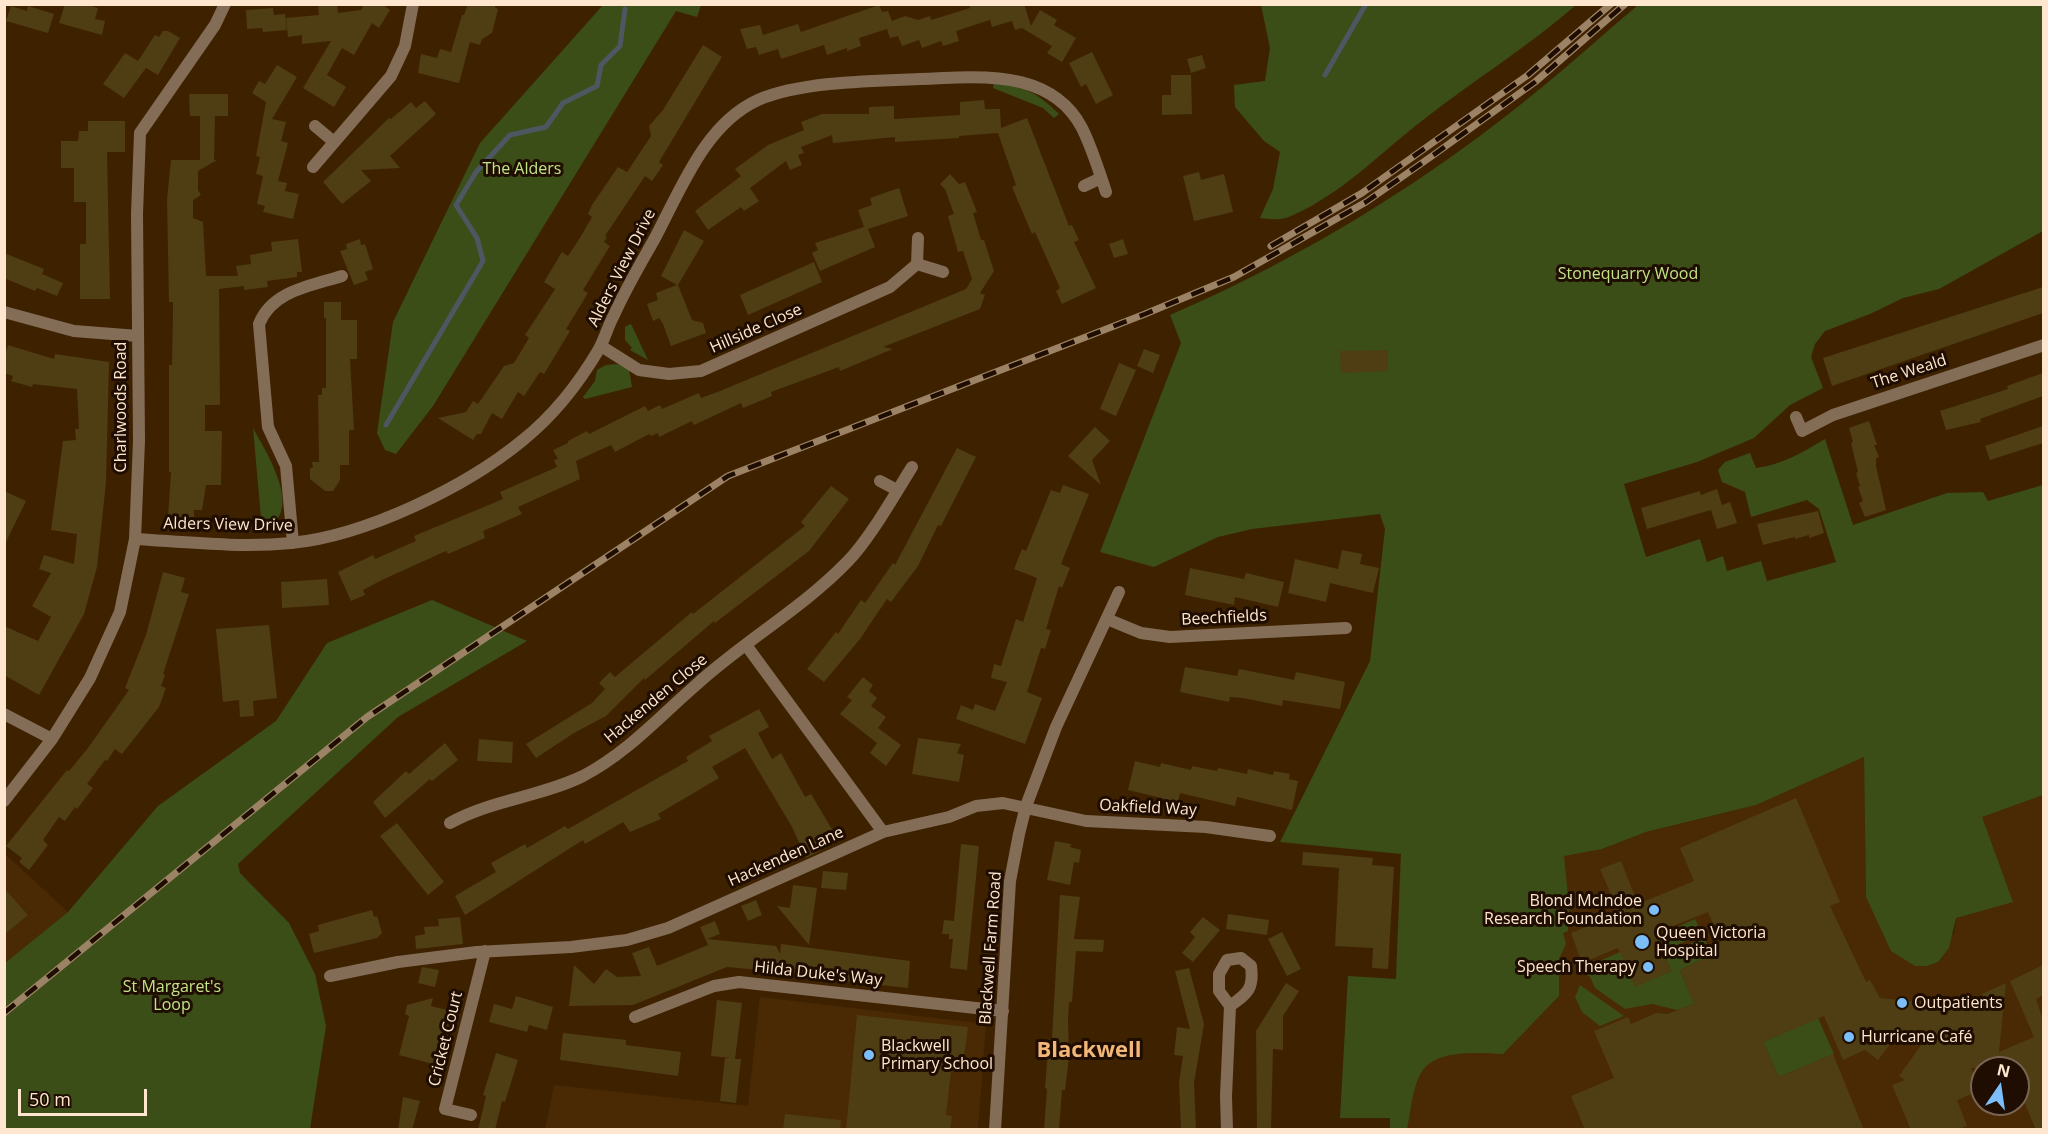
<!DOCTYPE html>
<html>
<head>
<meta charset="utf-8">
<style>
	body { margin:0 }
	#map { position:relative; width:2048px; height:1134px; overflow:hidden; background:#3e2200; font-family:"Open Sans",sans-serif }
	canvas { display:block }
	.frame { position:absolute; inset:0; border:6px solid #ffe6ce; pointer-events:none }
	.north { position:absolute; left:1970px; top:1056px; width:60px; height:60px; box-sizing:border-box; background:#1e0d00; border:2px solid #786452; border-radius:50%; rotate:13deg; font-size:16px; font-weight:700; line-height:24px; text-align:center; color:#ffe6ce }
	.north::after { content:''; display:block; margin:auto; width:21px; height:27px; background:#7bbef9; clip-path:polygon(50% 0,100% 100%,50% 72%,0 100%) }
	.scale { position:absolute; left:18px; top:1089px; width:129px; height:27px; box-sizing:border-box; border:3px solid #ffe6ce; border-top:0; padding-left:8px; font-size:18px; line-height:21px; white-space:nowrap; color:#ffe6ce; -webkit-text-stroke:4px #1e0d00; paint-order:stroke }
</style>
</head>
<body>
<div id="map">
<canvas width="2048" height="1134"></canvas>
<div class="frame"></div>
<div class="north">N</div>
<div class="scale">50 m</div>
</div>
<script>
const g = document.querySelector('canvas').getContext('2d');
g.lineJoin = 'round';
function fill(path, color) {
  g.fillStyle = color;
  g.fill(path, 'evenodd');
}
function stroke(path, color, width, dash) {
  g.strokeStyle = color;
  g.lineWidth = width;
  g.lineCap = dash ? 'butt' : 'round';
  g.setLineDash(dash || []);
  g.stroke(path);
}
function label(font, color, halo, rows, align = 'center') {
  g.font = font + ' "Open Sans",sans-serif';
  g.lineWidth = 6;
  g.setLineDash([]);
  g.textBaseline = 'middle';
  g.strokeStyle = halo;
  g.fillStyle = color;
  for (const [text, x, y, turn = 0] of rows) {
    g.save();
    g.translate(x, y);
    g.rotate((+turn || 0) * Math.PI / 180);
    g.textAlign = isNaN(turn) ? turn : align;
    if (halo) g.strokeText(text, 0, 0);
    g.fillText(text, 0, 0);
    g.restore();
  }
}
const built = new Path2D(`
	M1864,757L1866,897L1954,935L1956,918L2009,891L1981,817L2043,795V1129L1390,1130L1401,844L1602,849L1646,832L1756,805ZM1982,1068H2018V1104H1982Z
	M4,853L68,912L5,963H4Z
	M760,997L986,1024L978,1129L545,1130L554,1085L748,1106Z`);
const green = new Path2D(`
	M603,5H701L697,17L676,11L433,406L396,454L385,450L377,433L393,322L480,143Z
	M1261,5V4L1576,5C1528,47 1474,80 1423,120C1380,153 1342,194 1291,216C1280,221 1271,219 1260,218L1273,189L1280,152L1264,141L1235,107L1234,85L1265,81L1270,48Z
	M1638,5H2043V231L1939,289L1903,298L1870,314L1825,331L1815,344L1811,357L1823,388L1790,405L1754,438L1697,462L1624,484L1646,557L1700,539L1707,562L1723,556L1727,571L1761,561L1767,581L1836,562L1819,509L1807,500L1751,517L1745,492L1722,482L1718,470L1725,462L1750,453L1756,468C1781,465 1804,452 1825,439L1853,525L1947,493L1983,492L1988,501L2043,485V795L1982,817L2013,902L1956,918L1949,948L1938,962L1927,966H1915L1891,951L1866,897L1864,757L1756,805L1646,832L1602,849L1564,856L1569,906L1568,931L1563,933L1566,944L1559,959V996L1503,1054C1481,1053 1438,1049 1423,1070C1412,1085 1411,1112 1407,1129H1390V1118H1340L1348,976L1396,979L1401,854L1280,842L1370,661L1385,529L1380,514L1252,529L1218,537L1154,567L1100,552L1181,343L1170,315C1302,258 1430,180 1541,88C1574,61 1606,32 1638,5Z
	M994,83C1028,89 1034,90 1059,114L1054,118L1043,108L993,88Z
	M631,324L648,360L630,350L632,348L625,340V327Z
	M617,364L629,369L632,387L585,399L583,397L595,381L597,370L606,365Z
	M253,428C266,452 307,515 262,529Z
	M432,600L527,641L398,717L238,864L240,873L289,923L315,974L326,1026L310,1129H5V963L68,912L158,806L276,721L327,643Z
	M1695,919L1702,933L1663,952L1636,986L1671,971L1665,956L1704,937L1711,955L1680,970L1694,1004L1677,1010L1652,1004L1625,1009L1595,988L1590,977L1579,970Z
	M1580,985L1624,1016L1600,1026L1582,1012L1575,997Z
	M1818,1018L1834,1054L1779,1077L1763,1042Z`);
const stream = new Path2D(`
	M1325,75L1366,4
	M386,425L483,261L477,238L456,205L476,172L510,135L546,127L563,103L597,86L601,65L620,46L625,9`);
const building = new Path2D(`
	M65,4H84L98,8L95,19L105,21L102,35L59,23Z
	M331,4H337L338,13L361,10L364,4H382L390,10L379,28L372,23L354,55L342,48L327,75L346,87L334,107L303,88L331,41L302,44V35L288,37L286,18L319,15L318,6Z
	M468,4H496L495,8L498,9L492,33L482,39L480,45L470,42L459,83L418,73L421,54L437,58L440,49L451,52L462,15H464Z
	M969,4H1024L1031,26L1040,10L1057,20L1054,25L1076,38L1062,62L1047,53L1052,46L1022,28L1015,30L1012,21L992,27L990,20L956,31L959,41L943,46L941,41L922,48L919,40L902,46L898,36L890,38L887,29L859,38L861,46L847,51V48L827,55L824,45L781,59L778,49L759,55L756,47L747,49L740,29L760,25L763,35L798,24L801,32L879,5L882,12L888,11L892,21L905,16L918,20L930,16L931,20L970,8Z
	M11,6L27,11L28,6L54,14L48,33L6,21Z
	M273,8L274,15L285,14L287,30L263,32L262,28L247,29L246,10Z
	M163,31H168L180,38L158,75L146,68L124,98L103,84L125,53L138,61L155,35L159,37Z
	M703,45L722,57L659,162L663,165L652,181L645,176L605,236L607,237L604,242L610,246L583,290L588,293L566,329L570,331L544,374L540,372L524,396L518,392L502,419L492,413L481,434H477L473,440L438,418L466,412L473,401L478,404L504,366L514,363L529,338L525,335L555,289L544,282L562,252L568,256L581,236L592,217L588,214L592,205L618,167L627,172L651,136L649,126L663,110Z
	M1092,52L1113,95L1096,104L1086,84L1081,87L1069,63Z
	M1202,55L1206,68L1191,73L1187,59Z
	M277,65L297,77L272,119L286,122L281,141L288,143L278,181L287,183L285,191L299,194L293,219L263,212L265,206L257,204L263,176L256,174L260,157L256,156L266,102L252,93L259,81L265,84Z
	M1171,75H1191L1192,114L1162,115V95H1171Z
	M189,94H228V116H215L214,160H217L198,171V190L201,195L193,200V218L203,222L206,276H238L236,266L251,264L250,255L272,251L271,242L298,239L302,272H297V277L267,281L268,287L244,290V286L219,289L220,405H205V431H222L221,485H206L202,510H194V520L168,518L171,472H169V365H172L173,316V302H169L167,199L171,160H200V116H190Z
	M984,100L985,109H1000L1001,128L1027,118L1069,226L1072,225L1079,240L1074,242L1096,288L1062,304L1056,291L1060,288L1035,232L1032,234L1012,187L1016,185L998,133L959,136V138L895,142V137L833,143L832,135L801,147L804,153L798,155L802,165L790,170L786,161L750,188L759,201L744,211L741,207L708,230L695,211L741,176L735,169L768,145L804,130L801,122L822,114H869V107L894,106V119L960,115V102Z
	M425,101L436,114L390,156L400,168L361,170L371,181L342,204L323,182L389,118L391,119L411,102L416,108Z
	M88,121H125V152H107L110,299H80V244H86V202H74V168H61V141H78L79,131H88Z
	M1199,172L1201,180L1224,174L1233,212L1194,221L1183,176Z
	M950,174L959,184L965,182L977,212L973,213L981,240H984L994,271L980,293L985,295L980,309L883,347L893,349L847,368L840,371L839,367L771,392L772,396L743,408L741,403L694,425L692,421L659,437L658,433L651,436L649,434L615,452L611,445L576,461L580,479L518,507L522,514L483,531L485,538L448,554L446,551L384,579L363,590L365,595L351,601L338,572L373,555L375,559L416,541L414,536L503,499L500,492L557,467L554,460L558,459L553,450L568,443V441L587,431L589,434L645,406L648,411L660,405L662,409L699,393L701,398L720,391L966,289L972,279L963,251L958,252L948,216L954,214L945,189L940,184Z
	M899,188L908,216L868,229L875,247L820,271L812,253L818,250L815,243L864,227L858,210L872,205L870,198Z
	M684,230L704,241L678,285L692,320L703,323L706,333L671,346L663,324L659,318L653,321L647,304L658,300L656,293L677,285L661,276Z
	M360,239L361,245L365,244L373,269L365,272L368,280L354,285L340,251L347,249L346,244Z
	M1123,239L1128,254L1114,258L1109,244Z
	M4,253L44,269L42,274L63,283L57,296L37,288L35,291L4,278Z
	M814,262L822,282L748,315L740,295Z
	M2043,287V313L1832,386L1823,358Z
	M324,302H341V320H357V359H350L354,430H349V465H340V480L333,491H325L310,479V468H313L312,462H319L318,395H322V388H326V318H324Z
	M8,345L54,359L55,354L109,362L106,482L97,567L84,614L39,695L4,675V626L38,641L51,617L32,606L51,573L39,569L44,555L74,564L77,534L51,530L63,441L76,440L75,429H79L77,389L33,384L32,387L11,381L13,376L4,373V358Z
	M1144,349L1160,355L1153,373L1137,366Z
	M1388,350V371L1341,373L1340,351Z
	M1119,363L1136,370L1116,416L1100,409Z
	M2043,373V396L1980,419L1981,422L1946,430L1940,411L2008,389L2007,386Z
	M1869,421L1877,445H1874L1879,457L1876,458V466L1886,510L1865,517L1859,503L1863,501L1858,487L1860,486L1856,473L1858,472L1851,443L1853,442L1849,428Z
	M2043,426V443L1990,460L1985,446Z
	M1095,427L1110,441L1092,460L1101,485L1068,456Z
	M957,448L976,457L941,526L938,525L918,566L891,602L887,599L860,639L824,682L807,669L836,632L838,634L861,600L865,603L893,563L895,565Z
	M1063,485L1089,494L1061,564L1070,568L1062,588L1059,586L1046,629L1051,630L1045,649L1041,648L1027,692L1042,698L1025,744L956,719L961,705L973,710L975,704L995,711L1007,682L991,678L994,664L1001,666L1016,619L1023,622L1037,578L1014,569L1022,549L1026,551L1051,490L1060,493Z
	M831,486L849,499L809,551L715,623L714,621L645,680L644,678L606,716L574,733L536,758L526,744L592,703L605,689L599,683L610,672L615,677L692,612L693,614L805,526L801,522Z
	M1717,489L1722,505L1730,502L1737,523L1717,529L1711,510L1647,529L1641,508L1700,491L1701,495Z
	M4,491L26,501L4,546Z
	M1818,511L1824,533L1809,538V535L1795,539V537L1763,545L1757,524Z
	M1342,550L1362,554L1360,564L1379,568L1373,593L1330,583L1326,602L1288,593L1295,559L1338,569Z
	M1190,568L1244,579L1246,573L1284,582L1278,607L1235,597L1234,605L1185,595Z
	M163,572L185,578L181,592L189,594L163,674L165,675L161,686L166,688L159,707L122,754L115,749L107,761L105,760L87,784L93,788L77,809L75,807L65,821L59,817L43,840L48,845L29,870L19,862L22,858L6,846L67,770L69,771L88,748L129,690L125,688L146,635Z
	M327,579L329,605L282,608L281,582Z
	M269,625L277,698L253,701L254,716L240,717L239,700L223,702L216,629Z
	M1185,667L1237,676L1239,669L1294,680L1296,672L1345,682L1340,709L1283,700L1282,706L1243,698L1230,697L1229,702L1180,692Z
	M863,677L873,685L869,691L877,698L871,706L886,717L878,728L901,745L886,766L870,753L877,743L840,714L852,700L847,697Z
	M759,709L769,727L758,733L772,759L781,753L805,797L811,794L839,841L806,858L792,827L745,748L712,767L719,778L658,814L661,819L630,832L623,822L585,844L583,840L465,915L455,896L496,872L491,863L525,844L527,848L565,826L568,829L642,787L688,761L686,757L712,741L709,736Z
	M918,738L961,744L957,753L964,755L959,782L912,774Z
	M479,739L513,742L512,763L477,761Z
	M445,743L458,760L432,781L430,779L385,818L373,802L406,771L409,774Z
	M1135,761L1160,767L1161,763L1191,770L1192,766L1217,771L1218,768L1247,774L1248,769L1273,775L1274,771L1290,774L1289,779L1298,781L1292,810L1237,797L1235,806L1180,793L1178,802L1128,790Z
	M1796,798L1840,902L1830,906L1866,982L1870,980L1880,998L1989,1009L1982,994L2006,983L1999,1052L2034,1037L2010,981L2043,965V995L2036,999L2043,1020V1130H2036L2018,1087V1068H1971L1980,1091L1957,1100L1967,1126L1956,1130H1911L1892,1085L1905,1080L1899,1076L1927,1037L1898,1034L1878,1060L1865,1050L1843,1060L1824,1016L1763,1042L1779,1077L1833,1054L1864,1130H1585L1571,1096L1614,1078L1594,1031L1628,1017L1631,1024L1656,1013L1667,1014L1694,1004L1680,970L1711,955L1709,948L1721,942L1708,912L1655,933L1671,971L1635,987L1618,948L1582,963L1571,933L1619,913L1600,869L1621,861L1638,904L1694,881L1680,848Z
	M397,823L444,882L428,895L380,836Z
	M1055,841L1071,844L1070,847L1081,850L1079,863L1074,862L1070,885L1047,880Z
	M961,844L979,846L967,970L950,968L953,939H949V934H942L944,920L954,921Z
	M1303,852L1373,858L1372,865L1394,867L1388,969L1372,968L1373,948L1335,946L1339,868L1302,865Z
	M823,871L848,873L846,890L821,888Z
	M793,885L817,888L809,945L777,906L790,908Z
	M4,888L28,915L4,935Z
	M1060,895L1080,897L1074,939L1104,940L1103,952L1076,951L1072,1002H1069L1068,1020L1069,1057L1065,1090H1062L1059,1130H1044L1047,1089L1045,1088L1049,1039H1052Z
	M756,900L762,915L748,921L741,906Z
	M372,910L374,917L377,916L382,933L377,938L314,953L309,934L319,931L318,925Z
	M1228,914L1269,920L1267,935L1226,929Z
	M460,917L463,944L416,949L415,936L425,934L424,927L439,926L438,919Z
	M1203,917L1220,930L1193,962L1182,953L1195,937L1190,932Z
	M715,921L720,934L707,939L776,946L780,954L781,944L910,961L908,988L844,981L845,978L727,967L633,1005L569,1006L574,965L594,984L606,969L617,977L641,976L632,953L649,947L657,966L708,945L700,927Z
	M1282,932L1301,969L1287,976L1268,939Z
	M422,967L439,970L435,987L418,983Z
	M1189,968L1204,1024L1194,1083L1196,1130H1181L1179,1082L1183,1056L1174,1055L1177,1027L1190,1029L1175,971Z
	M1286,983L1299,991L1283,1016V1050L1273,1049L1271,1130H1257L1256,1031Z
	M516,996L553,1007L547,1030L529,1025L527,1032L489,1022L494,1004L512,1009Z
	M433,998L431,1006L451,1011L437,1065L399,1055L409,1016L405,1014L407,1005Z
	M717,1000L742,1003L735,1059H741L736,1103L720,1101L725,1058H731L711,1056Z
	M857,1015L968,1027L963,1064L952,1063L946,1115L952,1116L950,1130H846Z
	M563,1033L626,1040V1045L681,1052L678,1076L560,1060Z
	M496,1053L518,1060L505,1102L502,1101L495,1130H478L486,1096L483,1095Z
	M403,1097L420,1101L412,1130H398Z
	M785,1114L841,1120L840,1130H783Z`);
const minor = new Path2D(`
	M315,126L334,142
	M313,167L391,76L405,46L413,4
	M1084,186L1101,178
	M918,238L917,264L943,272
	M4,312L74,331L138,336
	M601,346L639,370L669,374L701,371L890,287L917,264
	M1796,417L1802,431L1833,415L2044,345
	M880,481L897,490
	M135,539C186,542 240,548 291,543C365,536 466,487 523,440C554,415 579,383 599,349C605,338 608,326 614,315C626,288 641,263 655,238C681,189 705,124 758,100C806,79 891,81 944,78C994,75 1055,76 1082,128C1092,148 1099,171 1106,192
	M293,543L286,466L268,427L259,324C272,291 310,286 342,276
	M1107,619L1141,633L1170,637L1346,628
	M746,645L883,832
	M4,714L52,739
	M4,801L52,739L90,678L120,612L135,539L139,441L137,214L140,133L215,25L225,4
	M450,823C491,800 540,797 583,776C627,753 659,717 696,685C744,641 803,608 848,561C869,540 895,494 912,467
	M330,976L398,962L477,952L571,947L627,940L668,928L883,832L949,817L976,806L1003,803L1086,821L1206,827L1270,836
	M635,1017L714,986L739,982L1003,1011
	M471,1115L445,1109L485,951
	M995,1130L1010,881L1019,834L1026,806L1056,727L1119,592
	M1227,1130L1226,1096L1230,1006L1219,991V974L1227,960L1241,958L1251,966C1254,989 1248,993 1230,1006`);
const rail = new Path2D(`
	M1271,246L1362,193L1528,75L1611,4
	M4,1013L367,717L728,476L1145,314L1234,277L1366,202L1432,156L1535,82L1625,4`);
const markers = [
	[1654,910,6,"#7bbef9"],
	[1642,942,8,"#7bbef9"],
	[1648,967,6,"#7bbef9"],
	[1902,1003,6,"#7bbef9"],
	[1849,1037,6,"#7bbef9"],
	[869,1055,6,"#7bbef9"]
];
const parkNames = [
	["The Alders",522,169],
	["Stonequarry Wood",1628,274],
	["St Margaret's",172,987],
	["Loop",172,1005]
];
const streetNames = [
	["Alders View Drive",622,268,-63],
	["Hillside Close",756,329,-24],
	["The Weald",1909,372,-18],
	["Charlwoods Road",121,407,-90],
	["Alders View Drive",228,525,1],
	["Beechfields",1224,618,-3],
	["Hackenden Close",656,699,-40],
	["Oakfield Way",1148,808,3],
	["Hackenden Lane",786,857,-24],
	["Blackwell Farm Road",991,948,-86],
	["Hilda Duke's Way",818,974,6],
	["Cricket Court",446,1039,-76]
];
const poiNames = [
	["Blond McIndoe",1642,901,"right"],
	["Research Foundation",1642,919,"right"],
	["Queen Victoria",1656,933],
	["Hospital",1656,951],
	["Speech Therapy",1636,967,"right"],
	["Outpatients",1914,1003],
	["Hurricane Café",1861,1037],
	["Blackwell",881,1046],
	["Primary School",881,1064]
];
const districtNames = [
	["Blackwell",1089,1051]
];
fill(built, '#492a04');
fill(green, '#3b4e18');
stroke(stream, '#4c5761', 5);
fill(building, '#4f3d14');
stroke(minor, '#846d57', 12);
stroke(rail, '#9d8365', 7);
stroke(rail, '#1e0d00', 4.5, [14]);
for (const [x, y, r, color] of markers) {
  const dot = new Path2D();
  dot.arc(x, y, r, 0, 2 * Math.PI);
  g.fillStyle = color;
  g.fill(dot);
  stroke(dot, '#1e0d00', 2);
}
label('16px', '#c0e486', '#1e0d00', parkNames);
label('16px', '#ffe6ce', '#1e0d00', streetNames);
label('16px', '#ffe6ce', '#1e0d00', poiNames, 'left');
label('bold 22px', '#f2b679', '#1e0d00', districtNames);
</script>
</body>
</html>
